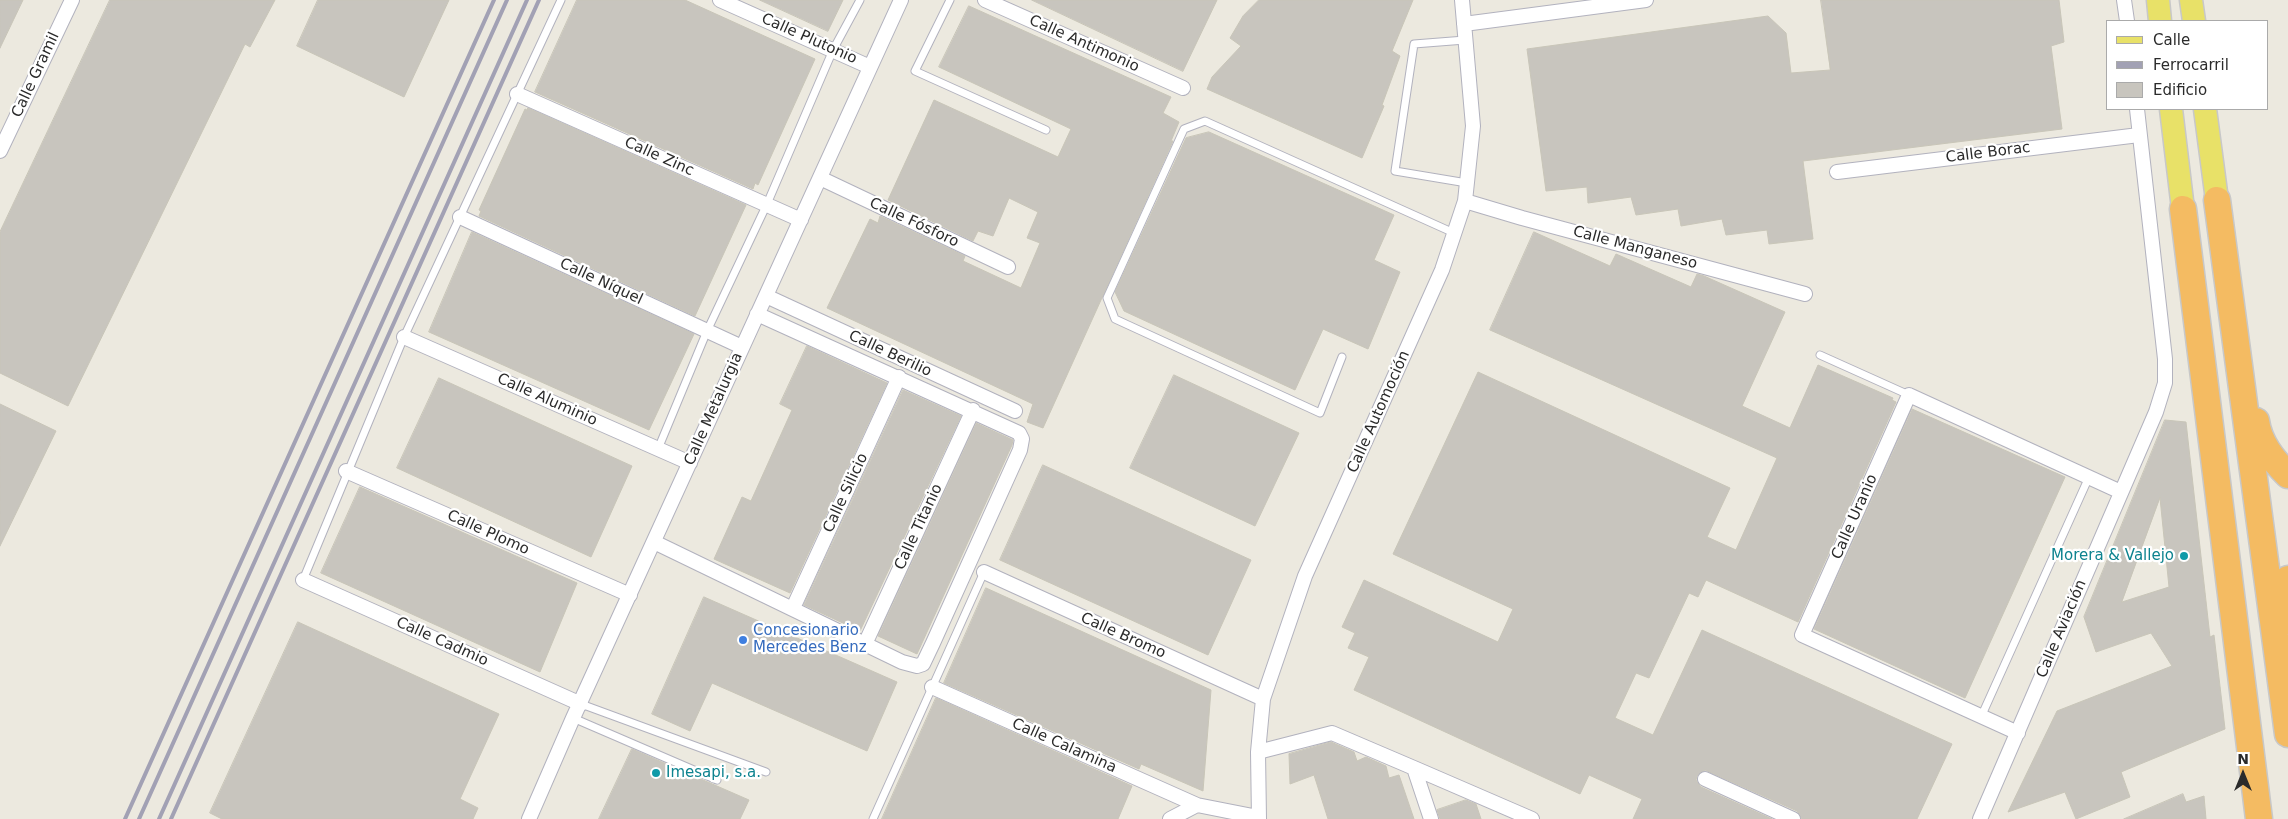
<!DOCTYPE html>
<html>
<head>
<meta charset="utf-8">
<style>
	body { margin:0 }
	#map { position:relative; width:2288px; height:819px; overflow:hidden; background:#ece9df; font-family:"DejaVu Sans",sans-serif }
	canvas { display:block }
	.legend { position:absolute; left:2106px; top:20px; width:162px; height:90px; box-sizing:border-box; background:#fff; border:1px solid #aaa; margin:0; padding:6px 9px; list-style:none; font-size:15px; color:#2b2b2b }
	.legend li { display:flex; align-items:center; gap:10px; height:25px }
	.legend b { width:25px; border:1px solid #aaa }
	.north { position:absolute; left:2218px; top:749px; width:50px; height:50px; -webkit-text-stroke:4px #fff; paint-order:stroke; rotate:0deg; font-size:14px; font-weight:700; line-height:20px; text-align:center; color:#2b2b2b }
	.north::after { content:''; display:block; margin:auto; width:18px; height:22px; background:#2b2b2b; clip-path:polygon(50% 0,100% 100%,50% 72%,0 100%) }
</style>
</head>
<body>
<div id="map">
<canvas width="2288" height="819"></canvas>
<ul class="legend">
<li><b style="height:6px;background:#e8e168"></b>Calle</li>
<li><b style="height:6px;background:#a2a1b4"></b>Ferrocarril</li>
<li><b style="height:14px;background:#c8c5be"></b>Edificio</li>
</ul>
<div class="north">N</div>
</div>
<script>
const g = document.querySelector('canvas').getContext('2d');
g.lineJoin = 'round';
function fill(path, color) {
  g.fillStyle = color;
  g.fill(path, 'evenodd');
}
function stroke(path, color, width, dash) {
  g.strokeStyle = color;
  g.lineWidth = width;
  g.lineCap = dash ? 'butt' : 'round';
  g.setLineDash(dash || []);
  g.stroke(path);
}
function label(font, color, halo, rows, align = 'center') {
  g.font = font + ' "DejaVu Sans",sans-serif';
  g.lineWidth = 4.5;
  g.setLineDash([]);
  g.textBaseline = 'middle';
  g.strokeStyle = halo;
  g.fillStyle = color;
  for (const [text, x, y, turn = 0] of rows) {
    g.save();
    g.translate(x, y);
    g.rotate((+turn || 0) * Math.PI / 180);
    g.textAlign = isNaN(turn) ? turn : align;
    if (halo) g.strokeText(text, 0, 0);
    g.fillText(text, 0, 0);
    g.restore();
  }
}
const building = new Path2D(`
	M0,0H23L0,48Z
	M110,0H275L250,47L245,44L68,406L0,373V232Z
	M318,0H449L404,97L297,46Z
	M577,0H685L815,59L758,185L755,183L753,189L535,92Z
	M760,0H843L828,31Z
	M1032,0H1217L1183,71Z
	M1259,0H1413L1392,51L1400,56L1382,105L1384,106L1362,158L1207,89L1212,77L1241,46L1230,38L1243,16Z
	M1821,0H2059L2064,42L2051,46L2062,129L1803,161L1813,239L1769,244L1767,230L1726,235L1722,219L1681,226L1678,209L1636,215L1631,197L1588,203L1587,187L1546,191L1527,49L1768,16L1786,33L1791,73L1830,70Z
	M969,6L1171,97L1163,113L1179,122L1171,141H1173L1043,428L1027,422L1033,404L827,308L870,219L878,223L880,216L965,256L963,261L1021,288L1040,243L1027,238L1038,212L1009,198L993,236L978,231L973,241L888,200L934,100L1058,157L1071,129L939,67Z
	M528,108L746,205L695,316L479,216L481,211L479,210L525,109L527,110Z
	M1209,132L1394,215L1374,260L1400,272L1368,349L1323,329L1295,390L1124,311L1115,292L1186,138Z
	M472,232L694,334L649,430L429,332Z
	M1534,232L1610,266L1616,254L1691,287L1697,274L1704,276L1785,312L1742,406L1790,428L1818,365L1893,398L1892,400L1896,402L1798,622L1706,580L1698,597L1689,593L1649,678L1636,673L1615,718L1653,735L1702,630L1952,744L1917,819H1802L1797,811L1705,770L1697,776L1696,780L1701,787L1772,819H1633L1642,799L1589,775L1580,794L1354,690L1369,657L1348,648L1355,633L1342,627L1364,580L1498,642L1513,609L1393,554L1478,372L1730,488L1707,537L1736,550L1777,458L1490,330Z
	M807,346L887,383L790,593L714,559L742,497L751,501L792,410L780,404Z
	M1174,375L1299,433L1255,526L1130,468Z
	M439,378L632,466L591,557L397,468Z
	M903,390L961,416L860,631L804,605Z
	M0,404L56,431L0,546Z
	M1912,409L2065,477L1965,698L1814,629Z
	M2165,420L2186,422L2210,637L2214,635L2225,729L2121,772L2130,797L2076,819L2065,792L2008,812L2057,711L2172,666L2151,633L2096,652L2084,617ZM2160,498L2169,587L2122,602Z
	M976,423L1013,440L1012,445L917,654L878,636Z
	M1043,465L1251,560L1208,655L1000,560Z
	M360,487L577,583L540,672L321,573Z
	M986,588L1211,690L1203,791L1141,764L1139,769L944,683Z
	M704,597L897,682L867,751L712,683L690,731L652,714Z
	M298,622L499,714L460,799L478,808L473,819H222L210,813Z
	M936,698L1132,786L1118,819H882Z
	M1331,742L1354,752L1357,761L1366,757L1386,766L1389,778L1399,775L1414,819H1328L1314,775L1290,784L1289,754Z
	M632,749L749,800L740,819H599Z
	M2183,794L2186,802L2204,796L2206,819H2124Z
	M1466,800L1476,804L1481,819H1440L1437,810Z`);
const lane = new Path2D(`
	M950,0L915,71L1046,130
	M1465,40L1414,44L1395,171L1467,183
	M1820,355L1909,395
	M1342,357L1320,413L1115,319L1107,298L1184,129L1205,121L1454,233
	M658,449L707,331L767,204L833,50L860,0
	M303,580L404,337L561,0
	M581,704L766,772
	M1981,717L2089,477
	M573,718L717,780
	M873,819L984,572`);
const street = new Path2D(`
	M720,0L870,67
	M985,0L1183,88
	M2124,0L2127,21
	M1464,24L1646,0
	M517,94L801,220
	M0,151L72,0
	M1837,172L2139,135
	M820,178L1008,267
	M1465,201L1522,218L1805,294
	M460,217L742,347
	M766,296L1015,411
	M404,337L690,463
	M346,471L630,595
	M654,542L902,662L917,666L923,664L933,643L1020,450L1022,439L1019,433L757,314
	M984,572L1263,699
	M303,580L581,704
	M793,608L899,377
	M865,644L973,410
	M932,687L1197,805
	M2018,733L1802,635L1909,395L2121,492
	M1258,752L1332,733L1414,768L1431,819
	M1414,768L1532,819
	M1705,779L1793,819
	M529,819L573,718L901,0
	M1170,819L1197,805L1258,817
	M1259,819L1258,752L1263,699L1305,576L1442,270L1465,201L1473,126L1462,0
	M1980,819L2156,412L2165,383V359L2137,109`);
const primary = new Path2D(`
	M2158,0L2160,21
	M2191,0L2194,21
	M2171,109L2183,209
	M2205,109L2217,200`);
const highway = new Path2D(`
	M2217,200L2288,734
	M2183,209L2259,819
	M2256,421C2259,443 2273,460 2288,475
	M2284,622L2282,599L2288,579`);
const rail = new Path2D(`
	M125,819L494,0
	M139,819L507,0
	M159,819L527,0
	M171,819L539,0`);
const markers = [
	[2184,556,5,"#0f9aa8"],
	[743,640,5,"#3f7fe0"],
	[656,773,5,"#0f9aa8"]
];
const streetNames = [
	["Calle Plutonio",809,39,24],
	["Calle Antimonio",1084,44,24],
	["Calle Gramil",36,75,-65],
	["Calle Borac",1988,153,-7],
	["Calle Zinc",659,157,24],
	["Calle Fósforo",914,223,25],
	["Calle Manganeso",1635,248,15],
	["Calle Níquel",601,282,25],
	["Calle Berilio",890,354,25],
	["Calle Aluminio",547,400,24],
	["Calle Metalurgia",714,409,-66],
	["Calle Automoción",1379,412,-66],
	["Calle Silicio",846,493,-65],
	["Calle Uranio",1855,517,-66],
	["Calle Titanio",919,527,-65],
	["Calle Plomo",488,533,24],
	["Calle Aviación",2062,629,-67],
	["Calle Bromo",1123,636,24],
	["Calle Cadmio",442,642,24],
	["Calle Calamina",1064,746,24]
];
const cultureNames = [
	["Morera & Vallejo",2174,556],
	["Imesapi, s.a.",666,773,"left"]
];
const shopNames = [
	["Concesionario",753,631],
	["Mercedes Benz",753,648]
];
fill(building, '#c8c5be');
stroke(building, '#c8c5b8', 1);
stroke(lane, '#b2b2be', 9);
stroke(street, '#b2b2be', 16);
stroke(primary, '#c8c8c8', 25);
stroke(highway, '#c8c8c8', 29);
stroke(lane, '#fff', 7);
stroke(street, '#fff', 14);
stroke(primary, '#e8e168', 22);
stroke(highway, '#f4bb62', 26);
stroke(rail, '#a2a1b4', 4);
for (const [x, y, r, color] of markers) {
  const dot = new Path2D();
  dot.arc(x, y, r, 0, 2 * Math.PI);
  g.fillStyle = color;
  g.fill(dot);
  stroke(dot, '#fff', 2);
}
label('15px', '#2b2b2b', '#fff', streetNames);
label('15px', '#0d838f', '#fff', cultureNames, 'right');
label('15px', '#366cbe', '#fff', shopNames, 'left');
</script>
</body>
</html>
